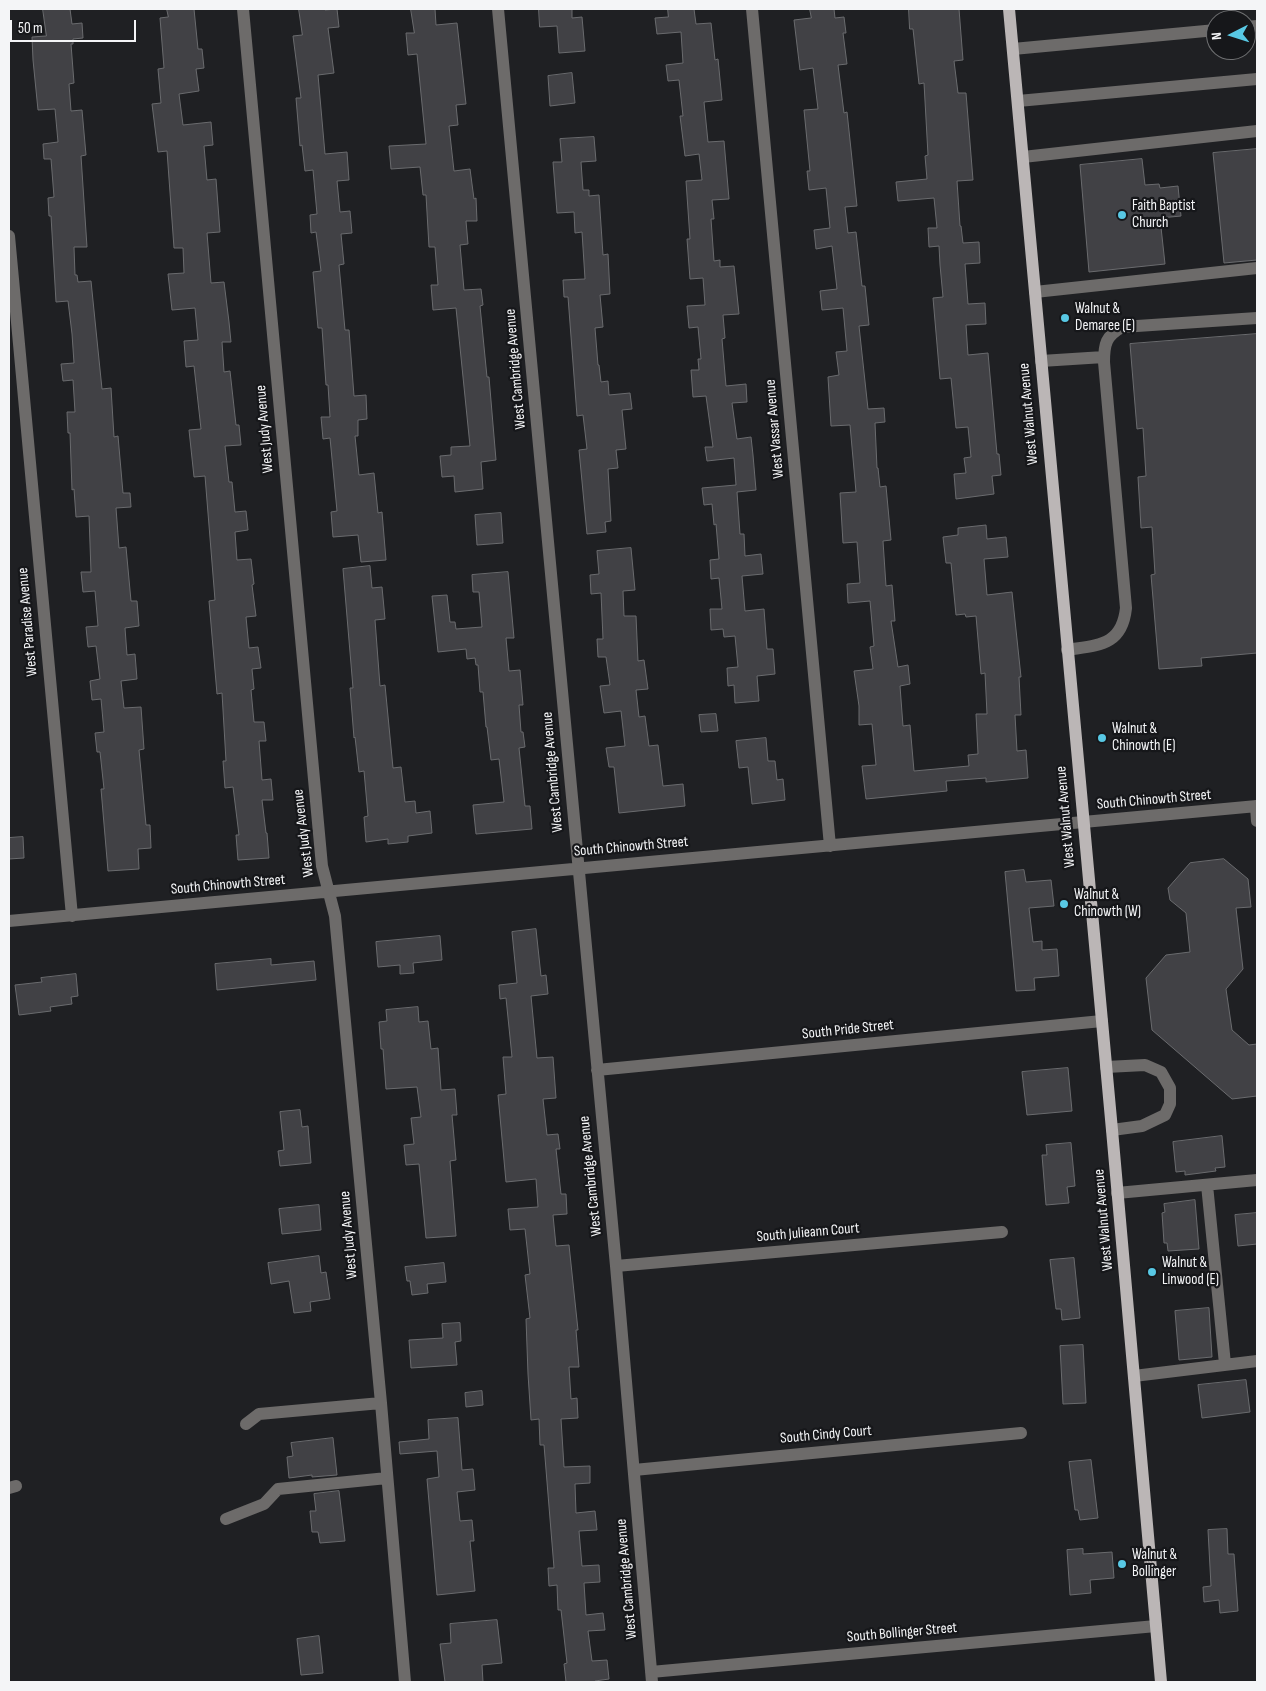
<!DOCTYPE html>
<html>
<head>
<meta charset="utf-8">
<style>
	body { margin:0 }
	#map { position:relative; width:1266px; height:1691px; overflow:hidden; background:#1f2023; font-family:"Sofia Sans Condensed",sans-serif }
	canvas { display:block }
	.frame { position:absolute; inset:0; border:10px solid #f4f5f7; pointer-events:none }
	.north { position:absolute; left:1206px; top:10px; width:50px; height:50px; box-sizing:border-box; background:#16171a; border:1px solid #6f7072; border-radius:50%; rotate:265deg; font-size:14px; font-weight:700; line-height:20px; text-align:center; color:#f4f5f7 }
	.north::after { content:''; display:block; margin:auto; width:18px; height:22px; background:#58c8e4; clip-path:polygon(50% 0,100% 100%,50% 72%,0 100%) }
	.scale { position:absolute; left:10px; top:20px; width:126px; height:22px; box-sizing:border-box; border:2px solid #f4f5f7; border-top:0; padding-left:6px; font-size:15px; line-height:18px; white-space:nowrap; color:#f4f5f7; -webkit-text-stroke:4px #16171a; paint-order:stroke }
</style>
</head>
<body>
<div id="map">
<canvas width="1266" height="1691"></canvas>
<div class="frame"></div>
<div class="north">N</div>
<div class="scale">50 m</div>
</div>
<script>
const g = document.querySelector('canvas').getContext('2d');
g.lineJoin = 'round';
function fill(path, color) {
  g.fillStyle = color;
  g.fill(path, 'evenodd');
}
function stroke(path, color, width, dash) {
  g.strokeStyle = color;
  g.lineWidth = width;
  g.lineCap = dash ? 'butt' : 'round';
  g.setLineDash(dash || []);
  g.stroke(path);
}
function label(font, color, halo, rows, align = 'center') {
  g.font = font + ' "Sofia Sans Condensed",sans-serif';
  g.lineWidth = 4.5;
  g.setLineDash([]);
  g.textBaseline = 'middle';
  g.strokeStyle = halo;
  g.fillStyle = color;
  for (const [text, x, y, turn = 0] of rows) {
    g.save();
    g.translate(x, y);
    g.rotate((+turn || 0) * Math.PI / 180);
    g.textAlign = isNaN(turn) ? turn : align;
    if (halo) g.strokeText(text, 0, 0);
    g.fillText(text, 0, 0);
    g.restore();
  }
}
const building = new Path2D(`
	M43,9H70L72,24L82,23L83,38L73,39V44H71L74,83L69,84L71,111L82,110L86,155L81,156L87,247H74L75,275H77L78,282L91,281L102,389L111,388L114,437L118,436L123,493H130L131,507L116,508L119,548L126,547L131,601H137L139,626L125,628L127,655L135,654L137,679L121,681L124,708L141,707L144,749L139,750L146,825H150L151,848L138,849L139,869L108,871L101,789H104L100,752H97L95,733L104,732L101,699L92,700L90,681L100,679L96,646L88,647L86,627L98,626L95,591L83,592L81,572H91L89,516L76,517L74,489L72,490L70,433H68L67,412H75L73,380L63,381L61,364L74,363L72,334L68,301L56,302L51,216H49L48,198L54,197L51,159H44L43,144L58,142L55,109L38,110L33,60L32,37L46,36Z
	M167,9H194L198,49H202L204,68L196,69L199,91L179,94L183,125L211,122L213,145L204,146L207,180L216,179L220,232L207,233L211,283L224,282L229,322L231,342H222L224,372L230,371L236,425H239L241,445L225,446L229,482H232L235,512L246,511L248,530L235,532L237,560L251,559L254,584L252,585L256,616L246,617L249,648L258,647L261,668L252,669L254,689L251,690L254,722H264L266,741H259L262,780L271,779L273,800H262L266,833H267L269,858L238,860L236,835H239L233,787L225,788L223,761H226L222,693L217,694L209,601L215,600L205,476L194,477L189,430L201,429L194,366L186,367L184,341L198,340L195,308L172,310L168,274L184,273L183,248H174L167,151L158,152L152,104L161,103L158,69L164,68L160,18L168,17Z
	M299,9H325V10L337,9L339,27L328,28L334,73L318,75L325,154L347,152L349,180L337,181L340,212L350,211L352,233L341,234L344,264L339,265L345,330H349L354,396L366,395L367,419L358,420V436H355L359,475L374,473L378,513L382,512L386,560L361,562L358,535L333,537L331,512L337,511L330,438L323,439L321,417H330L328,385H326L322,328H318L313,272L321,271L316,232L311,233L310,215L317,214L313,170L305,171L302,145L300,146L296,98H301L293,36L302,35Z
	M411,9H435L436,25L457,23L466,104L456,105L458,125L449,126L454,171L470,169L474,199L476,198L477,221H466L468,244L460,245L464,290L481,289L483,305L480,306L487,377H489L496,460L481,462L483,489L455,492L454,476L442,477L440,456L451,455V447L470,446L456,308L433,310L431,285H438L435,247H429L426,195H423L420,167L391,169L389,146L426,144L417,54L408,55L406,33H414Z
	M539,9H572V18L582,17L585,51L559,53L557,26L540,27Z
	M668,9H694L696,24L711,23L715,60L718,59L722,100L704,102L708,142L724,141L729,199L712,200L714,219H711L714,261L720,260V267L734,266L739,314L723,315L725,338L722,339L726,386L746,384L747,402L732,403L737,439L751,437L753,455L756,490L737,492L740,534H744L745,556L761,554L763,574L742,576L745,611L764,609L767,649H773L775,674L757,676L759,701L735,703L734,685L728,686L727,668L738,667L735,636L724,637L723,629L711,630L710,609H722L719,578L711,579L710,560L719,559L716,524L714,525L712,504L704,505L702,488L736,485L734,458L707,461L705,447H713L706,396L693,397L691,370H699L698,359H701L698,327L689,328L687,306L705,305L703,278L690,279L687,239H690L686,181L702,180L699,154L685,156L680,116H683L679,80L668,81L666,65L683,63L681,32L657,34L655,18L668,17Z
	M810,9H834L835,18L844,17L846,33H843L847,64L838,65L844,113L847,112L857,206L845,207L848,233L856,232L862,286H865L869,325L859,326L868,409L884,408L885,422L875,423L877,468H878L880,487L886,486L891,540L883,541L886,586L892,585L895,621H891L898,667L908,665L910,684L900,686L903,726L910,725L914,771L969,766L968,755L978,754L976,714H987L985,673L981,674L976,616L966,617L965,614L956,615L951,563H946L943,537L958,535V528L986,525L987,539L1006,537L1008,557L984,559L987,595L1012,592L1021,677H1019L1021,715H1015L1017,751L1026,750L1028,778L986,782V778L946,781L947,791L866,799L862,766L876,765L872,724L859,725V706L854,671L873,669L870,647L874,646L870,601L848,603L847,584L860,583L857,542L843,543L840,493L856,492L850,425L831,426L828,377L839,375L836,352L847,351L843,308L822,310L820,291L837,289L832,246L816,249L814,230L830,228L826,188L809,190L807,171H810L804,110L818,109L813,68L800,70L794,20L811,18Z
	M909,9H959L963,60L954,61L958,93H966L973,180L957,181L960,226H961L963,243L979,242L980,263L965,264L968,304L985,303L986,324L966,325L968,355L988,353L997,454H999L1001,475L992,476L994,494L956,499L954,474L966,473L964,458L971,457L968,427L956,428L951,378L940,379L933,298L943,297L940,265L939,246L929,247L928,228H937L934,198L898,201L896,182L927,179L925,156L928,155L924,83L919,84L913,29H910Z
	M572,73L575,103L550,106L548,76Z
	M594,137L596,161L581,162L583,190H589V196L599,195L603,255L608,254L610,294L600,295L603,327L595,328L598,365H599L601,382L608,381L609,395L630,393L632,409L622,410L626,449L616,450L618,468L608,469L611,521L605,522L606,532L587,534L579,450L587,449L583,415L577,416L568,297H564L563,280L585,279L582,232L575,233L574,212L557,213L553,162H562L560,139Z
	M1257,149V260L1224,263L1213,153Z
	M1142,159L1145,185L1159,184L1160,188L1178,186L1181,216L1160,218L1165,264L1089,272L1080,165Z
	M1257,334V653L1201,658L1202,666L1159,669L1151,575L1155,574L1152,527L1141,528L1138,477L1146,476L1143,428L1137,429L1130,344Z
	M501,513L503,543L477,545L475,515Z
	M631,548L635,590L623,591L624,616H636L638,661L644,660L648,689L636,690L639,717L645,716L649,746L658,745L663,786L683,784L685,806L619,813L614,767H609L606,748L625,746L621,711L604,713L600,686L610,685L606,657H598L597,639H603L601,593L591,594L590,575L599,574L597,551Z
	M370,566L372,588L382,587L385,619L375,620L380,686L385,685L393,768L401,767L405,802L415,801L416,813L430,811L432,833L408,836V842L388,844V839L366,842L364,817L368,816L364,771L359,772L355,737L354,738L350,688H353L343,569Z
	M508,572L514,638H506L509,671L520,670L523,705H519L521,732H523L525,747L519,748L525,806H530L532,829L476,834L473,805L504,802L499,759L491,760L487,727H486L483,692H480L478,665H476L475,658L467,659L466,649L438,652L432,596L447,595L450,622H455L456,629L482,627L479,592H473L472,575Z
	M716,714L718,731L701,732L699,715Z
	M766,738L768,761H775L777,780L783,779L785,800L752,804L748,767L739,768L736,741Z
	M23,837L24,858L9,859V838Z
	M1224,859L1248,879L1251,907L1236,908L1243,969L1226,989L1232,1030L1249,1045L1257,1044V1096L1232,1099L1152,1030L1146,978L1166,955L1190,952L1186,913L1170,900L1168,888L1190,863Z
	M1024,870L1026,882L1051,880L1054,906L1029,908L1033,942L1042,941V950L1057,949L1059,976L1034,978L1035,990L1016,991L1005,872Z
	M536,929L541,976L546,975L548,994L531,996L537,1058L553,1057L556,1098L543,1099L547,1135L558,1134L560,1149H556L561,1194H566L567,1214L553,1215L556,1246L569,1245L578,1330H576L579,1367H569L571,1399L577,1398L578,1418L561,1419L564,1467L590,1466V1483L575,1484L576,1513L595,1511L597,1530L579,1531L582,1566L599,1565L600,1582L584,1583L586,1615L603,1613L605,1630L588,1631L592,1661L607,1660L609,1679L595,1681V1682H566L564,1664L567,1663L561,1610H558L557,1585L549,1586L548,1568H554L544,1445H540L539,1419L531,1420L528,1374L526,1319L530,1318L525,1275L530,1274L525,1229L510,1230L508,1209L538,1207L536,1179L506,1182L498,1095L506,1094L503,1057H512L506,998L500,999L499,985L517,983L512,932Z
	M440,936L442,960L413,963L414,973L400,974V965L378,967L376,942Z
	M271,959V965L314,961L316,980L217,990L215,964Z
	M76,974L78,996L71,997L72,1004L50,1007L51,1011L19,1015L15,985L42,982L41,978Z
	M418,1007L419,1022L428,1021L431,1049L438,1048L441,1090L455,1089L457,1115H452L456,1160L450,1161L456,1236L426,1238L419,1164L406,1165L404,1145L414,1144L411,1118L421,1117L417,1087L386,1089L383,1049H381L379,1022L387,1021L386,1010Z
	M1068,1068L1072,1111L1027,1115L1022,1072Z
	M300,1110L302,1127L308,1126L311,1163L280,1166L278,1151L284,1150L280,1112Z
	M1222,1136L1225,1167L1215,1168L1216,1171L1185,1175V1171L1176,1172L1173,1142Z
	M1071,1143L1075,1186L1067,1187L1069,1203L1046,1205L1042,1155H1047L1046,1145Z
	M1195,1200L1199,1249L1168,1251L1167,1243H1164L1162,1213L1165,1212L1164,1204Z
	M319,1205L321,1230L282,1234L279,1209Z
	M1257,1213V1244L1238,1246L1235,1215Z
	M319,1256L321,1273L326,1272L330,1299L310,1302L311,1311L294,1313L289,1281L271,1284L268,1263Z
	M1074,1258L1080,1318L1062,1320L1061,1309H1056L1050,1260Z
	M444,1263L446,1282L427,1284L428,1293L412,1295L410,1281H407L405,1267Z
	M1209,1308L1212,1357L1179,1360L1175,1311Z
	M460,1323L461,1341L455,1342L457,1365L411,1368L409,1340L443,1338L442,1324Z
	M1083,1345L1086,1403L1063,1404L1060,1346Z
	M1246,1380L1250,1412L1202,1418L1198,1385Z
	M482,1391L483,1405L466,1407L465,1393Z
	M458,1418L462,1470L473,1469L475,1490L457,1492L460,1521L472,1520L474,1541H470L475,1591L437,1595L427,1479L439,1477L437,1451L400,1454L399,1442L429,1439L428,1420Z
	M333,1438L337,1475L312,1477V1475L289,1478L287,1457L293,1456L291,1443Z
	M1091,1460L1098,1518L1080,1520L1078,1510H1075L1069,1462Z
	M339,1491L345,1541L320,1543L318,1532H312L310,1511H316L314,1494Z
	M1227,1529L1228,1554H1234L1238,1611L1220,1613L1219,1600L1204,1602L1203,1587L1211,1586L1208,1530Z
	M1083,1549V1554L1112,1552L1114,1578L1090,1580L1091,1593L1070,1595L1067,1550Z
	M497,1620L502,1663L482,1665L483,1682H445L440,1644L451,1643L450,1624Z
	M319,1636L323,1673L301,1675L297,1639Z`);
const minor = new Path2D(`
	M243,9L322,866L335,916L381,1403L405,1682
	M498,9L616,1266L652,1682
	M752,9L830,846
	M1246,27L1257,26
	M1013,49L1216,30
	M1018,101L1257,79
	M1023,157L1257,131
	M9,236L72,916
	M1035,292L1257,268
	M1041,361L1104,357
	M1067,650C1098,645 1122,646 1126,608L1104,362C1104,344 1106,336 1122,327L1257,318
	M1256,806L1257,821
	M9,921L1257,806
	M1106,1067L1145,1065L1161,1072L1170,1088V1104L1165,1115L1142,1126L1112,1130
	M597,1070L1102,1021
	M1207,1185L1225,1364
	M1117,1193L1257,1180
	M616,1266L1002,1232
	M1134,1376L1257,1361
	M246,1424L259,1414L381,1403
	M634,1470L1021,1433
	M9,1488L16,1486
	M226,1519L264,1504L278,1489L387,1478
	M651,1672L1156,1626`);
const major = new Path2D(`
	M1009,9L1112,1130L1161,1682`);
const markers = [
	[1122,215,5,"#58c8e4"],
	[1065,318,5,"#58c8e4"],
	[1102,738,5,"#58c8e4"],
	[1064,904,5,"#58c8e4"],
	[1152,1272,5,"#58c8e4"],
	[1122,1564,5,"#58c8e4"]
];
const poiNames = [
	["Faith Baptist",1132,206],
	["Church",1132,223],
	["Walnut &",1075,309],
	["Demaree (E)",1075,326],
	["Walnut &",1112,729],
	["Chinowth (E)",1112,746],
	["Walnut &",1074,895],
	["Chinowth (W)",1074,912],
	["Walnut &",1162,1263],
	["Linwood (E)",1162,1280],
	["Walnut &",1132,1555],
	["Bollinger",1132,1572]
];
const streetNames = [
	["West Cambridge Avenue",516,369,-95],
	["West Walnut Avenue",1029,414,-95],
	["West Judy Avenue",265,429,-95],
	["West Vassar Avenue",775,429,-95],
	["West Paradise Avenue",28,622,-95],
	["West Cambridge Avenue",553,772,-95],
	["South Chinowth Street",1154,800,-5],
	["West Walnut Avenue",1066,817,-95],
	["West Judy Avenue",304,833,-97],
	["South Chinowth Street",631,847,-5],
	["South Chinowth Street",228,885,-5],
	["South Pride Street",848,1030,-6],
	["West Cambridge Avenue",591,1176,-96],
	["West Walnut Avenue",1104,1220,-95],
	["South Julieann Court",808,1233,-5],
	["West Judy Avenue",349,1235,-95],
	["South Cindy Court",826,1435,-5],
	["West Cambridge Avenue",627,1579,-95],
	["South Bollinger Street",902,1633,-5]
];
fill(building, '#414145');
stroke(building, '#6a6b6e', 1);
stroke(minor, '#6d6b6a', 12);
stroke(major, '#bbb6b6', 12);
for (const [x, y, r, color] of markers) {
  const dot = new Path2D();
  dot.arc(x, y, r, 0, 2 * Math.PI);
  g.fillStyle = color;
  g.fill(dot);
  stroke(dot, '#16171a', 2);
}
label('15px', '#f4f5f7', '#16171a', poiNames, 'left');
label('15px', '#f4f5f7', '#16171a', streetNames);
</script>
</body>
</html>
